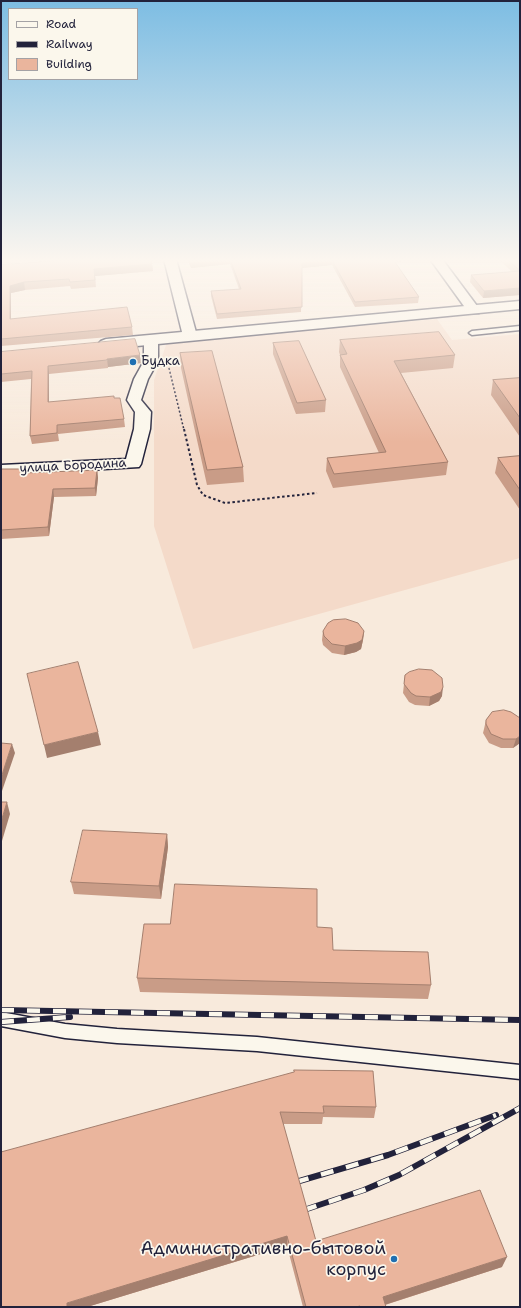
<!DOCTYPE html>
<html>
<head>
<meta charset="utf-8">
<style>
	body { margin:0 }
	#map { position:relative; width:521px; height:1308px; overflow:hidden; background:#f8eadc; font-family:"Shantell Sans",sans-serif }
	canvas { display:block }
	.frame { position:absolute; inset:0; border:2px solid #22223b; pointer-events:none }
	.legend { position:absolute; left:8px; top:8px; width:130px; height:72px; box-sizing:border-box; background:#fbf7ec; border:1px solid #a4a2a5; margin:0; padding:5px 7px; list-style:none; font-size:12px; color:#22223b }
	.legend li { display:flex; align-items:center; gap:8px; height:20px }
	.legend b { width:20px; border:1px solid #a4a2a5 }
</style>
</head>
<body>
<div id="map">
<canvas width="521" height="1308"></canvas>
<div class="frame"></div>
<ul class="legend">
<li><b style="height:5px;background:#fbf7ec"></b>Road</li>
<li><b style="height:5px;background:#22223b"></b>Railway</li>
<li><b style="height:11px;background:#eab59d"></b>Building</li>
</ul>
</div>
<script>
const g = document.querySelector('canvas').getContext('2d');
g.lineJoin = 'round';
function fill(path, color) {
  g.fillStyle = color;
  g.fill(path, 'evenodd');
}
function stroke(path, color, width, dash) {
  g.strokeStyle = color;
  g.lineWidth = width;
  g.lineCap = dash ? 'butt' : 'round';
  g.setLineDash(dash || []);
  g.stroke(path);
}
function label(font, color, halo, rows, align = 'center') {
  g.font = font + ' "Shantell Sans",sans-serif';
  g.lineWidth = 3.5;
  g.setLineDash([]);
  g.textBaseline = 'middle';
  g.strokeStyle = halo;
  g.fillStyle = color;
  for (const [text, x, y, turn = 0] of rows) {
    g.save();
    g.translate(x, y);
    g.rotate((+turn || 0) * Math.PI / 180);
    g.textAlign = isNaN(turn) ? turn : align;
    if (halo) g.strokeText(text, 0, 0);
    g.fillText(text, 0, 0);
    g.restore();
  }
}
const built = new Path2D(`
	M437,319L452,340L520,334V558L193,649L154,526V380L167,342Z`);
const pathFar1 = new Path2D(`
	M168,364L184,430`);
const path = new Path2D(`
	M184,429L197,485L203,495L225,503L317,493`);
const lane = new Path2D(`
	M520,326V330L472,335L469,333L472,331Z
	M1,1012L65,1024L117,1029L257,1037L520,1065V1079L257,1051L117,1043L65,1038L1,1026Z`);
const street = new Path2D(`
	M164,259H176L197,336L195,339H185L183,336Z
	M430,259H442L480,310L479,313H469Z
	M151,336L156,337L158,340V361L148,379L141,400L151,412L150,429L141,464L139,467L1,475V465L126,459L134,429L135,412L127,400L134,379L144,361V340L146,337Z`);
const primary = new Path2D(`
	M520,301V309L106,349L101,347L98,344L101,341L106,339Z`);
const rail = new Path2D(`
	M1,1010L520,1020
	M1,1022L70,1017
	M296,1182L388,1155L496,1115
	M304,1210L364,1190L399,1175L520,1108`);
const wall = new Path2D(`
	M1,259H37L1,261Z
	M187,259H418V260L395,262L419,297L418,303L355,307L332,265L302,268L301,312L217,319L211,296V291L239,289L230,264L191,268Z
	M499,259H520V295L483,298L470,282L471,275L512,272Z
	M152,264L153,271L95,276L96,287L71,289L70,286L25,290L11,293V319L132,327L133,335L1,346V265Z
	M340,340L455,355L453,368L401,373L448,462L446,475L333,488L326,471L327,458L379,453L340,367V355L339,352Z
	M273,343L326,400L325,412L296,414L273,354Z
	M1,352L141,363L108,367V368L49,374V402L114,398L124,419L125,427L58,434L59,441L32,444L30,436L31,379L1,382Z
	M180,353L243,467L244,482L207,485L181,368Z
	M520,378V437L491,395L493,380Z
	M520,456V510L495,473L498,458Z
	M1,469H25L26,473L97,470L98,478L96,496L54,497L49,536L1,539Z
	M323,631H364L363,640L361,649L356,652L344,655L332,653L323,645L322,640Z
	M405,675L442,696L439,701L429,706L415,705L409,702L403,693Z
	M492,712L520,743L513,748H501L489,743L483,733L484,729L486,720Z
	M167,834L168,847L161,899L74,894L71,882Z
	M317,927L333,950L431,985L428,999L140,992L137,978Z
	M294,1072L376,1107L374,1118L323,1117L322,1124H283L316,1241L502,1267L385,1305L386,1307H303L287,1246L87,1307Z`);
const shadedWall = new Path2D(`
	M230,259V264L191,268L190,263Z
	M332,260V265L302,268V263Z
	M152,264L153,271L95,276L96,287L94,269Z
	M24,282L25,290L11,293V326L10,319V286Z
	M520,288V295L483,298L484,291Z
	M140,355L141,363L108,367L107,359Z
	M48,366L49,374V411L48,402Z
	M97,470L98,478L96,496L95,488Z
	M53,489L54,497L49,536L48,527Z
	M364,631L363,640L361,649L356,652L344,655L345,646Z
	M443,687L442,696L439,701L429,706L430,697Z
	M98,732L101,745L47,758L44,745Z
	M520,736V743L513,748L516,739Z
	M12,744L15,753L2,791L1,787V778Z
	M7,802L10,814L2,841L1,836V822Z
	M167,834L168,847L161,899L159,886Z
	M287,1236V1246L87,1307H67V1303Z
	M507,1257L502,1267L381,1306L383,1297Z`);
const building = new Path2D(`
	M81,259H151L152,264L94,269L95,280L70,282L69,279L24,282L10,286V319L127,307L132,327L1,339V265Z
	M189,259H393L419,297L355,302L332,260L302,263V307L217,314L211,291L241,289L230,259L190,263Z
	M507,259H520V288L484,291L471,275L520,271Z
	M439,332L455,355L394,361L448,462L334,474L327,458L386,452L340,355L347,354L340,340Z
	M135,339L140,355L107,359V360L48,366V402L114,396V398H120L124,419L57,425V433L30,436L32,371L1,374V352Z
	M299,341L326,400L297,403L273,343Z
	M212,351L243,467L207,470L180,353Z
	M520,378V418L493,380Z
	M520,456V490L498,458Z
	M1,469H25L24,473L97,470L95,488L53,489L48,527L1,530Z
	M346,619L358,623L364,631L362,640L357,643L345,646L332,644L324,636L323,631L328,623L333,620Z
	M78,662L98,732L44,745L27,674Z
	M419,669L432,670L442,678L443,687L441,692L430,697L416,696L411,693L404,684L405,675L409,672Z
	M504,710L511,712L520,718V736L516,739H503L491,734L486,724V720L492,712Z
	M1,743L12,744L1,778Z
	M1,802H7L1,822Z
	M83,830L167,834L159,886L71,882Z
	M175,884L317,889V927L332,928L333,950L428,952L431,985L137,978L144,924H170Z
	M294,1070L373,1071L376,1107L323,1106L324,1113L280,1112L316,1241L480,1190L507,1257L383,1297L386,1307H361L360,1306L356,1307H306L287,1236L67,1303V1307H1V1152L294,1072Z`);
const markers = [
	[133,362,4,"#1f6fb2"],
	[394,1259,4,"#1f6fb2"]
];
const farPoinames = [
	["Будка",141,362]
];
const farStreetnames = [
	["улица Бородина",73,466,-3]
];
const nearPoinames = [
	["Административно-бытовой",386,1249],
	["корпус",386,1270]
];
fill(built, '#f4dac9');
stroke(lane, '#22223b', 3);
stroke(street, '#22223b', 3);
stroke(primary, '#22223b', 3);
stroke(pathFar1, '#22223b', 1.5, [2, 2]);
stroke(path, '#22223b', 2, [2.5, 2.5]);
fill(lane, '#fbf7ec');
fill(street, '#fbf7ec');
fill(primary, '#fbf7ec');
stroke(rail, '#22223b', 6);
stroke(rail, '#fbf7ec', 4.5, [13]);
fill(wall, '#c99c87');
fill(shadedWall, '#a47f6e');
fill(building, '#eab59d');
stroke(building, '#a47f6e', 1);
const sky = g.createLinearGradient(0, 0, 0, 442);
sky.addColorStop(0, '#7dbde3');
sky.addColorStop(0.59, '#fcf6ef');
sky.addColorStop(1, '#fcf6ef00');
g.fillStyle = sky;
g.fillRect(0, 0, 521, 442);
for (const [x, y, r, color] of markers) {
  const dot = new Path2D();
  dot.arc(x, y, r, 0, 2 * Math.PI);
  g.fillStyle = color;
  g.fill(dot);
  stroke(dot, '#fbf7ec', 1.5);
}
label('13px', '#22223b', '#fbf7ec', farPoinames, 'left');
label('13px', '#22223b', '#fbf7ec', farStreetnames);
label('18px', '#22223b', '#fbf7ec', nearPoinames, 'right');
</script>
</body>
</html>
